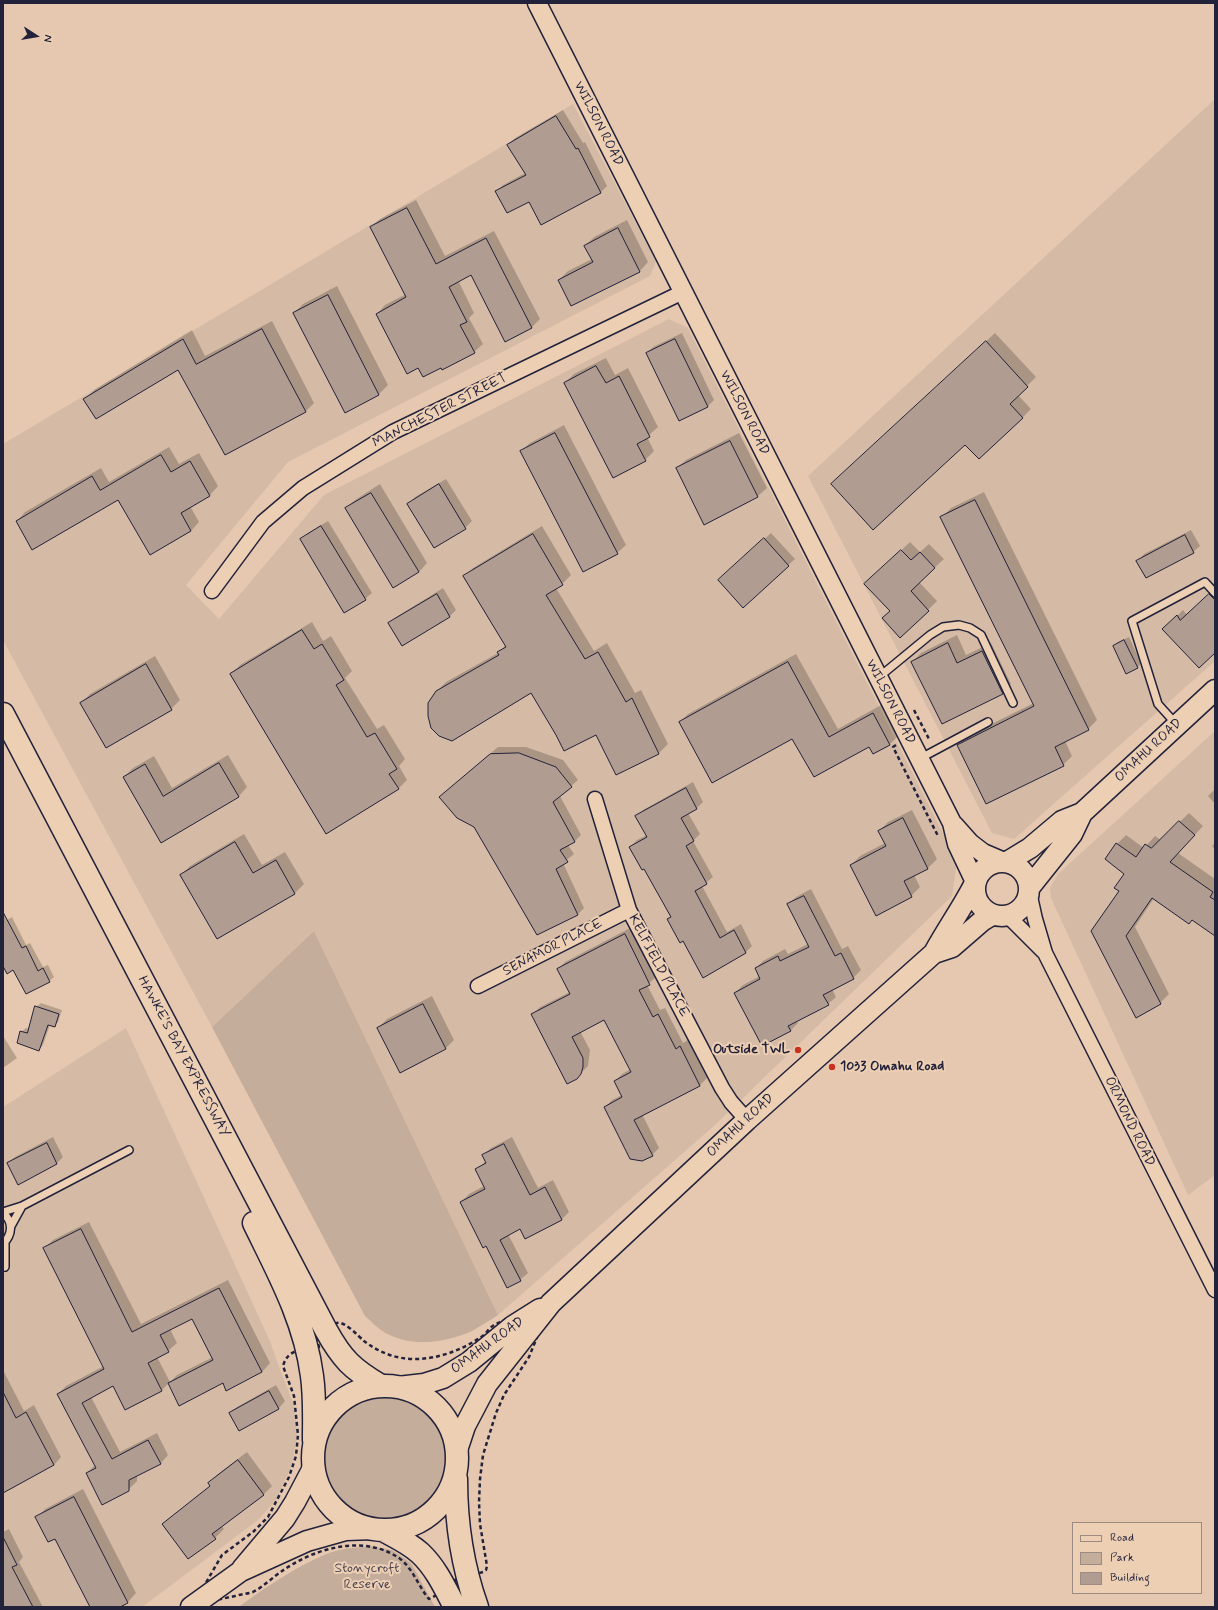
<!DOCTYPE html>
<html>
<head>
<meta charset="utf-8">
<style>
	body { margin:0 }
	#map { position:relative; width:1218px; height:1610px; overflow:hidden; background:#e5c8af; font-family:Mynerve,sans-serif }
	canvas { display:block }
	.frame { position:absolute; inset:0; border:4px solid #22223b; pointer-events:none }
	.legend { position:absolute; left:1072px; top:1522px; width:130px; height:72px; box-sizing:border-box; background:#edcfb4; border:1px solid #9c8a84; margin:0; padding:5px 7px; list-style:none; font-size:12px; color:#22223b }
	.legend li { display:flex; align-items:center; gap:8px; height:20px }
	.legend b { width:20px; border:1px solid #9c8a84 }
	.north { position:absolute; left:16px; top:16px; width:40px; height:40px; -webkit-text-stroke:3px #edcfb4; paint-order:stroke; rotate:102deg; font-size:11px; font-weight:700; line-height:16px; text-align:center; color:#22223b }
	.north::after { content:''; display:block; margin:auto; width:14px; height:18px; background:#22223b; clip-path:polygon(50% 0,100% 100%,50% 72%,0 100%) }
</style>
</head>
<body>
<div id="map">
<canvas width="1218" height="1610"></canvas>
<div class="frame"></div>
<ul class="legend">
<li><b style="height:5px;background:#edcfb4"></b>Road</li>
<li><b style="height:11px;background:#c5ad9c"></b>Park</li>
<li><b style="height:11px;background:#b19c91"></b>Building</li>
</ul>
<div class="north">N</div>
</div>
<script>
const g = document.querySelector('canvas').getContext('2d');
g.lineJoin = 'round';
function fill(path, color) {
  g.fillStyle = color;
  g.fill(path, 'evenodd');
}
function stroke(path, color, width, dash) {
  g.strokeStyle = color;
  g.lineWidth = width;
  g.lineCap = dash ? 'butt' : 'round';
  g.setLineDash(dash || []);
  g.stroke(path);
}
function label(font, color, halo, rows, align = 'center') {
  g.font = font + ' Mynerve,sans-serif';
  g.lineWidth = 4;
  g.setLineDash([]);
  g.textBaseline = 'middle';
  g.strokeStyle = halo;
  g.fillStyle = color;
  for (const [text, x, y, turn = 0] of rows) {
    g.save();
    g.translate(x, y);
    g.rotate((+turn || 0) * Math.PI / 180);
    g.textAlign = isNaN(turn) ? turn : align;
    if (halo) g.strokeText(text, 0, 0);
    g.fillText(text, 0, 0);
    g.restore();
  }
}
const built = new Path2D(`
	M1215,99V661L1014,839L992,833L808,476Z
	M573,104L656,261L650,276L288,462L186,585L219,619L324,495L669,319L688,328L957,861L952,896L715,1125L498,1315L314,931L212,1027L3,640V444Z
	M1215,731V1175L1188,1195L1051,898L1050,888L1058,874Z
	M126,1028L269,1339L281,1372L295,1408L297,1436L292,1465L276,1500L258,1520L142,1607H3V1107Z`);
const green = new Path2D(`
	M314,931L498,1315C490,1320 481,1326 472,1331C445,1343 410,1348 384,1332C377,1328 371,1321 365,1316L212,1027Z
	M325 1458a60 60 0 1 1 120 0a60 60 0 1 1-120 0Z
	M369,1546L392,1550L411,1563L435,1607H239C264,1588 303,1562 332,1552C344,1548 357,1548 369,1546Z`);
const shadow = new Path2D(`
	M563,110L583,143L585,142L607,186L601,192L541,224L529,200L497,191L503,185L525,173L508,145L515,138Z
	M416,200L445,256L494,231L540,319L532,327L506,341L471,273L458,280L474,313L469,318L483,344L474,352L442,366L418,367L377,314L385,305L406,294L371,227L380,219Z
	M627,220L648,262L640,271L572,305L559,280L568,271L592,259L585,246L594,237Z
	M337,286L388,385L379,394L345,412L294,313L303,304Z
	M272,321L314,403L305,412L178,368L85,399L94,390L192,330L205,356Z
	M682,333L714,400L708,406L680,420L647,353L653,347Z
	M995,333L1036,377L1018,395L1031,409L1022,418L966,444L841,476Z
	M606,358L615,375L628,368L658,427L647,437L654,451L645,460L565,383L574,374Z
	M564,425L626,545L617,553L521,451L530,443Z
	M739,433L767,488L758,496L705,523L677,468L686,460Z
	M169,447L179,464L199,453L218,486L210,495L190,506L199,522L191,531L118,498L17,521L25,512L101,468L109,482Z
	M446,479L472,521L465,528L409,504L415,497Z
	M380,484L427,563L419,572L346,508L355,500Z
	M984,492L1097,720L1088,729L1065,741L1072,756L1063,765L958,745L967,736L1034,703L942,517L951,508Z
	M328,521L372,593L365,599L301,540L308,533Z
	M542,526L571,575L562,584L556,588L594,651L607,643L635,693L641,690L668,744L659,753L616,774L597,734L531,692L437,691L446,682L498,653L506,645L465,577L473,568Z
	M1191,530L1200,546L1193,552L1138,561L1144,554Z
	M771,533L795,559L743,606L726,574Z
	M910,542L920,552L929,544L944,559L919,582L937,601L928,610L891,611L875,575Z
	M443,588L456,610L450,616L402,645L389,624L396,617Z
	M1215,589V651L1164,629L1183,610L1187,615Z
	M312,622L323,641L331,636L352,671L345,678L377,729L384,725L405,759L399,766L407,780L398,789L231,674L240,665Z
	M957,635L966,655L991,643L1011,684L1002,693L912,662L921,653Z
	M1129,637L1141,663L1137,668L1114,646L1118,642Z
	M796,654L838,729L881,705L898,736L890,744L874,753L870,745L793,737L680,722L688,714Z
	M155,656L180,700L171,709L81,703L90,694Z
	M498,747H526L563,760L578,780L560,796L581,835L574,842L568,845L574,854L563,863L584,908L578,914L537,934L474,826L440,797Z
	M228,755L247,787L239,796L161,841L124,777L133,768L154,756L172,788Z
	M693,782L703,802L697,808L688,813L700,834L693,841L713,877L702,886L727,932L741,924L752,946L746,952L703,976L683,940L668,919L671,916L645,867L630,847L637,840L647,835L636,816L643,810Z
	M1215,789V804L1208,796Z
	M912,810L937,859L928,868L914,875L920,887L911,896L851,865L860,856L885,843L879,831L888,822Z
	M1189,813L1203,826L1178,853L1215,879V935L1193,919L1154,898L1135,927L1169,994L1160,1003L1136,1016L1092,931L1120,891L1126,873L1117,844L1126,835L1144,848L1155,836L1161,840Z
	M244,834L262,865L285,852L304,884L295,893L218,938L181,875L190,866Z
	M1215,843V849L1212,846Z
	M811,889L842,949L848,946L861,970L853,978L832,989L836,997L828,1004L796,1021L798,1023L790,1031L735,993L743,985L760,976L756,968L763,961L785,949L788,954L808,944L788,904L796,897Z
	M3,912L7,920L12,917L26,945L30,943L43,967L48,965L54,977L49,981L26,993L14,969L3,964Z
	M632,927L656,977L647,985L660,1010L665,1008L683,1043L688,1040L707,1078L700,1085L642,1114L659,1148L652,1155L605,1107L612,1100L622,1095L615,1081L622,1074L631,1069L605,1019L580,1031L590,1050L588,1066L576,1078L533,1014L540,1007L570,992L558,969L565,962Z
	M432,996L454,1040L446,1048L378,1028L387,1019Z
	M41,1003L62,1010L58,1022L54,1026L50,1025L43,1045L39,1050L21,1032L26,1028L29,1029L36,1007Z
	M3,1036L17,1058L3,1068Z
	M53,1137L63,1157L57,1163L18,1183L8,1163L15,1157Z
	M512,1137L538,1188L553,1180L569,1212L562,1219L525,1238L520,1228L508,1234L528,1273L520,1280L486,1245L461,1202L469,1194L484,1186L476,1170L486,1161L483,1156L491,1148Z
	M89,1222L141,1324L228,1280L270,1363L262,1372L223,1382L169,1383L162,1390L126,1409L113,1385L91,1397L120,1452L157,1433L168,1455L160,1464L137,1475V1481L128,1490L87,1473L95,1465L58,1394L66,1386L104,1366L44,1249L53,1240ZM193,1318L213,1357L177,1375L170,1382L157,1357L168,1351L177,1343L170,1329Z
	M3,1370L24,1411L34,1405L61,1457L54,1465L3,1492Z
	M276,1385L285,1401L279,1408L239,1430L230,1413L237,1407Z
	M247,1452L272,1486L263,1495L222,1526L224,1529L215,1538L188,1558L163,1524L211,1485L209,1483L218,1474Z
	M83,1489L136,1593L128,1602L117,1607H91L55,1537L37,1518L45,1509Z
	M9,1529L23,1557L19,1562L43,1607H3V1532Z`);
const building = new Path2D(`
	M556,116L576,149L578,148L601,193L541,225L529,202L507,213L495,191L526,175L507,145Z
	M407,208L436,264L486,238L532,328L505,342L471,275L449,287L467,322L460,325L475,353L442,370L441,368L423,377L418,368L407,374L376,314L406,297L370,227Z
	M618,228L640,272L571,306L558,280L593,262L584,246Z
	M328,295L379,395L345,413L293,313Z
	M262,329L306,412L225,455L178,370L96,419L83,399L183,339L196,364Z
	M675,339L708,407L679,421L646,353Z
	M986,341L1028,387L1010,404L1023,418L979,459L965,445L873,530L831,484Z
	M596,366L606,383L619,376L650,437L637,444L646,461L613,478L564,383Z
	M555,433L618,554L583,572L520,451Z
	M730,441L758,497L704,525L676,468Z
	M161,455L171,472L190,461L210,496L181,513L191,531L150,555L118,500L32,550L16,521L92,476L100,490Z
	M439,484L466,529L434,548L407,504Z
	M371,493L419,572L393,588L345,508Z
	M975,500L1089,730L1055,747L1064,766L986,804L957,745L1034,706L940,517Z
	M321,526L366,600L344,613L300,539Z
	M533,534L563,585L546,595L585,659L598,652L626,702L632,698L659,754L616,775L596,735L564,751L556,735L531,693L452,741L439,736L431,728L428,716V703L436,691L499,655L497,652L506,647L463,576Z
	M1185,535L1194,553L1146,578L1136,561Z
	M764,538L789,566L743,608L718,580Z
	M901,550L911,560L920,552L935,568L911,591L929,611L900,638L882,618L890,611L864,584Z
	M437,594L450,617L402,646L388,623Z
	M1209,594L1215,600V653L1199,668L1162,629L1177,615L1180,620Z
	M302,630L314,649L322,644L344,680L336,685L367,737L375,733L397,769L389,774L399,789L326,834L230,674Z
	M1124,640L1138,668L1126,674L1113,646Z
	M948,643L957,663L982,651L1003,694L942,724L911,662Z
	M788,662L829,737L873,713L890,745L873,754L869,747L814,777L792,739L712,783L679,722Z
	M146,664L172,710L106,748L80,703Z
	M519,753L556,767L572,787L553,802L575,842L560,850L568,862L556,869L578,915L537,935L474,827L457,818L439,797L490,754Z
	M219,763L239,797L161,843L123,777L145,764L163,796Z
	M686,788L697,809L681,818L694,841L686,846L707,884L695,891L720,938L734,930L746,953L703,978L683,941L680,943L667,919L671,917L644,869L642,870L629,847L647,837L635,816Z
	M903,818L928,869L904,881L912,897L876,916L850,865L886,846L878,831Z
	M1179,821L1195,835L1170,862L1213,892L1210,897L1215,900V936L1192,920L1189,924L1152,898L1126,936L1161,1004L1136,1018L1091,931L1119,891L1114,888L1124,874L1105,859L1116,843L1136,857L1145,844L1151,848Z
	M235,842L253,873L276,860L295,894L217,939L180,875Z
	M804,896L835,956L841,953L854,979L823,995L829,1005L788,1026L791,1031L762,1046L734,993L760,979L755,968L778,956L780,961L809,947L787,904Z
	M3,912L22,948L26,946L38,971L43,968L50,982L26,994L13,970L7,974L3,966Z
	M625,934L650,985L639,990L653,1017L658,1014L676,1049L680,1046L700,1086L634,1120L653,1156L642,1161L630,1159L604,1107L622,1097L614,1081L631,1072L604,1020L572,1037L583,1058V1067L581,1074L577,1079L567,1084L531,1014L570,994L557,969Z
	M423,1004L446,1049L400,1073L377,1028Z
	M35,1006L59,1014L55,1027L48,1025L39,1051L17,1043L20,1031L27,1033Z
	M47,1143L57,1164L18,1185L7,1163Z
	M504,1144L530,1195L545,1187L562,1220L525,1239L520,1229L500,1240L521,1281L507,1288L486,1246L483,1248L460,1202L485,1189L475,1169L486,1163L482,1155Z
	M81,1229L132,1332L219,1288L262,1372L226,1391L223,1383L179,1406L168,1383L213,1360L192,1319L160,1335L169,1352L148,1363L162,1391L125,1410L113,1386L82,1403L112,1459L148,1440L161,1464L129,1480V1491L102,1505L86,1473L96,1468L57,1394L104,1369L43,1248Z
	M269,1391L279,1409L239,1431L229,1413Z
	M3,1392L16,1418L26,1412L54,1465L3,1493Z
	M238,1460L264,1495L212,1534L216,1539L188,1559L162,1524L210,1486L208,1483Z
	M74,1497L128,1603L120,1607H90L55,1539L48,1542L35,1517Z
	M3,1537L17,1565L12,1567L33,1607H3Z`);
const path = new Path2D(`
	M914,710L930,741
	M896,745L893,747L938,836
	M551,1303L529,1357L504,1395L496,1413L483,1455L480,1479L479,1502L480,1524L487,1566L486,1570L483,1572L455,1580L456,1585L429,1599C418,1586 413,1568 399,1558C363,1534 315,1548 282,1571C273,1577 263,1587 253,1592C247,1594 241,1594 235,1596C221,1599 207,1602 193,1605L222,1555L253,1532L268,1517L289,1477L296,1456L298,1435L294,1396L283,1366C288,1348 303,1350 319,1347L316,1335C322,1332 330,1325 337,1323C345,1321 358,1336 364,1341C380,1353 396,1359 415,1359C438,1359 462,1350 481,1337C486,1334 489,1328 494,1325C512,1316 533,1310 551,1303Z`);
const service = new Path2D(`
	M879,677L930,635L943,627L959,625L970,628L981,635L1013,703
	M1177,725L1158,704L1132,621L1205,582L1215,593
	M919,759L988,722
	M22,1206L129,1150
	M3,1212L22,1206L11,1226
	M3,1213C14,1222 12,1235 3,1244
	M3,1264L5,1267V1242`);
const minor = new Path2D(`
	M212,591L263,522L303,488L393,432L683,292
	M595,799L629,910L722,1088L731,1102L747,1120
	M1029,892L1035,919L1045,953L1215,1290
	M1008,916L1043,951
	M478,986L629,910`);
const tertiary = new Path2D(`
	M537,3L952,823L957,844L975,882
	M954,825L970,843L983,853L1004,862`);
const secondary = new Path2D(`
	M975 889a27 27 0 1 1 54 0a27 27 0 1 1-54 0Z
	M1007,862L1030,848L1062,821L1082,813
	M1029,888L1072,834L1082,813L1215,690
	M934,953L952,947L982,921L992,915
	M398,1387L424,1384L443,1378L469,1362L513,1326L540,1309
	M457,1450L465,1426L487,1384L551,1303L747,1120L934,953C947,929 963,907 975,883
	M242,1569L285,1518L295,1502L314,1466
	M191,1607L241,1571L307,1541L346,1530L373,1529`);
const trunk = new Path2D(`
	M3,714L326,1330C342,1359 352,1369 381,1386
	M254,1223C278,1272 305,1321 312,1376C315,1397 314,1418 314,1440
	M313 1458a72 72 0 1 1 144 0a72 72 0 1 1-144 0Z
	M456,1479C456,1524 462,1565 477,1607
	M383,1530C396,1537 409,1543 420,1553C436,1568 445,1588 455,1607`);
const markers = [
	[798,1050,4,"#c8321e"],
	[832,1067,4,"#c8321e"]
];
const streetNames = [
	["WILSON ROAD",598,124,63],
	["MANCHESTER STREET",440,411,-27],
	["WILSON ROAD",744,413,63],
	["WILSON ROAD",890,702,63],
	["OMAHU ROAD",1149,751,-43],
	["SENAMOR PLACE",553,948,-27],
	["KELFIELD PLACE",658,966,62],
	["HAWKE'S BAY EXPRESSWAY",183,1057,62],
	["ORMOND ROAD",1129,1122,64],
	["OMAHU ROAD",741,1126,-43],
	["OMAHU ROAD",488,1346,-36]
];
const poiNames = [
	["Outside TWL",790,1050],
	["1033 Omahu Road",840,1067,"left"]
];
const parkNames = [
	["Stonycroft",367,1569],
	["Reserve",367,1585]
];
fill(built, '#d5bba6');
fill(green, '#c5ad9c');
fill(shadow, '#0003');
fill(building, '#b19c91');
stroke(building, '#22223b', 1);
stroke(service, '#22223b', 10);
stroke(minor, '#22223b', 17);
stroke(tertiary, '#22223b', 21);
stroke(secondary, '#22223b', 23);
stroke(trunk, '#22223b', 25);
stroke(path, '#22223b', 2.5, [4, 3]);
stroke(service, '#edcfb4', 7);
stroke(minor, '#edcfb4', 14);
stroke(tertiary, '#edcfb4', 18);
stroke(secondary, '#edcfb4', 20);
stroke(trunk, '#edcfb4', 22);
for (const [x, y, r, color] of markers) {
  const dot = new Path2D();
  dot.arc(x, y, r, 0, 2 * Math.PI);
  g.fillStyle = color;
  g.fill(dot);
  stroke(dot, '#edcfb4', 1.5);
}
label('14px', '#22223b', '#edcfb4', streetNames);
label('bold 14px', '#22223b', '#edcfb4', poiNames, 'right');
label('14px', '#433e4e', '#edcfb4', parkNames);
</script>
</body>
</html>
